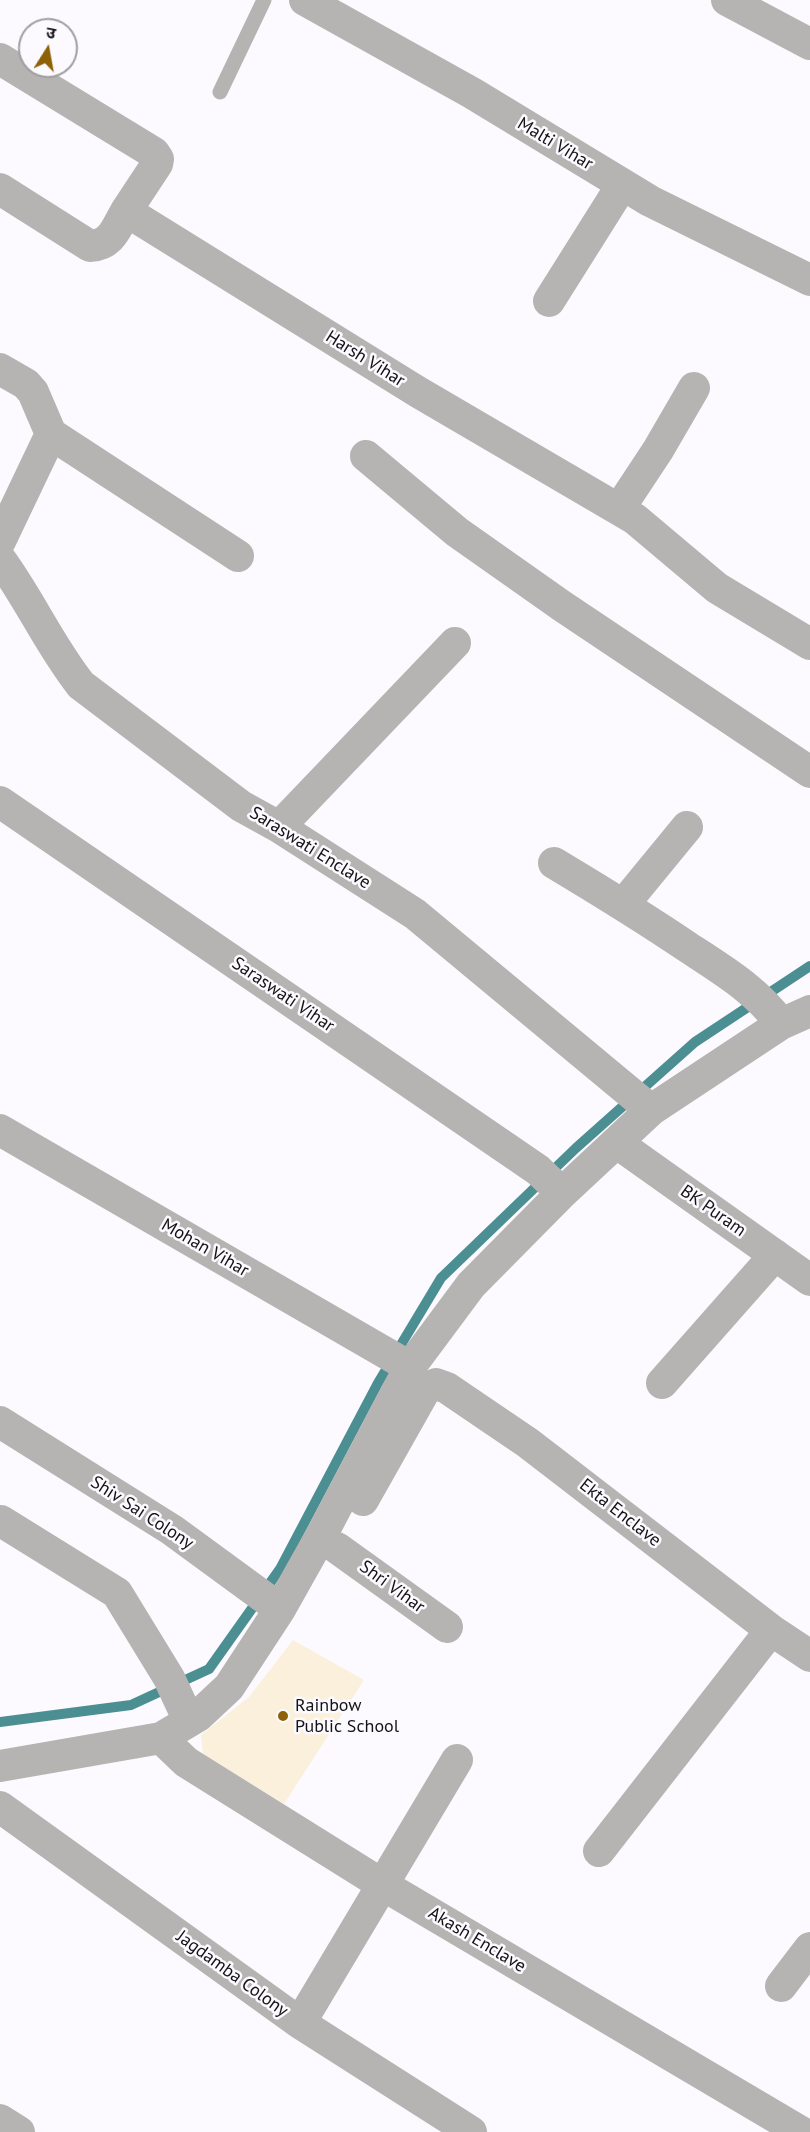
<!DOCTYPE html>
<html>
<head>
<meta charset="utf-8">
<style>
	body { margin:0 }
	#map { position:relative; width:810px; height:2132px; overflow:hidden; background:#fcfaff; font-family:"PT Sans","Noto Sans Devanagari",sans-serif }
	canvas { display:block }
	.north { position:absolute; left:18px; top:18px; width:60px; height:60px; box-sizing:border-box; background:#fcfaff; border:2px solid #9f9ea1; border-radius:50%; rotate:11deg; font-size:16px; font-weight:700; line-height:24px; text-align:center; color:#131315 }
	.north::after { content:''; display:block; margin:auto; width:21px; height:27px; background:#8d6106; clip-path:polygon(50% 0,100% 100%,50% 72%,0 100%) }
</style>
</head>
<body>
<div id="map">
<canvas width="810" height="2132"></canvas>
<div class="north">उ</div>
</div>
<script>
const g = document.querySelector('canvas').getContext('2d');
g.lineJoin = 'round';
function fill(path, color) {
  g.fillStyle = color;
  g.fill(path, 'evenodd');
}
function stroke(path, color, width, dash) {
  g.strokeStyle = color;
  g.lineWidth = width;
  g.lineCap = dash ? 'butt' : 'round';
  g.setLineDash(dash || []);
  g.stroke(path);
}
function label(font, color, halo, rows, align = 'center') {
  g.font = font + ' "PT Sans",sans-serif';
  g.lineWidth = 5;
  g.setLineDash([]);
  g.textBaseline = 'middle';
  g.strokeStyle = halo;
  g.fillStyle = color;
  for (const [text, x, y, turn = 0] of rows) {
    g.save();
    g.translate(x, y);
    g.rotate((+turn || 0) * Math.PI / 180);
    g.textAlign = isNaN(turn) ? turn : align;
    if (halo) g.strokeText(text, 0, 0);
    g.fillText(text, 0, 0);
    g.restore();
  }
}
const education = new Path2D(`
	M293,1640L364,1680L284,1804L203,1754L201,1735L249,1697Z`);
const stream = new Path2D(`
	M0,1722L131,1705L209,1669L280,1569L378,1383L441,1278L576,1148L695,1042L810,966`);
const lane = new Path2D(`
	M220,92L264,0`);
const street = new Path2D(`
	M305,0L472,93L650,201L810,280
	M727,0L810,44
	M0,59L154,153L158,159L157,164L126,211L418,392L635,519L717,588L810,644
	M0,189L90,246C112,245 116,228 126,211
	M549,301L622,185
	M0,369L26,384L33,392L51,434L238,556
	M366,456L457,532L562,606L810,772
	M619,509L658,450L694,388
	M0,541L51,434
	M0,559C30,600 50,646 81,685L241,806L279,827L415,914L651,1110
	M0,802L538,1170L562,1193
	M279,827L455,643
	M554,863C599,890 643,917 686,946C721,969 757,990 781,1024
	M623,905L687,827
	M0,1130L410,1367
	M617,1143L810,1280
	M662,1383L775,1255
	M0,1422L172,1530L280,1609
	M363,1500L425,1390L436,1384L447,1388L528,1443L771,1630L810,1656
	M1,1521L117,1593L169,1678L189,1721
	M337,1548L447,1627
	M161,1738L186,1762L383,1885L801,2132
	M0,1766L161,1738L198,1716L229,1687L280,1609L321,1536L410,1367L471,1285L562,1193L651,1110L781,1024L810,1011
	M0,1807L300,2023L471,2132
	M599,1851L771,1630
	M781,1986L810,1948
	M300,2023L457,1760
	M0,2120L19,2132`);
const markers = [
	[283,1716,6,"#8d6106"]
];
const streetNames = [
	["Malti Vihar",555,144,31],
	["Harsh Vihar",365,359,32],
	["Saraswati Enclave",310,848,32],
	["Saraswati Vihar",283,995,34],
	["BK Puram",713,1211,35],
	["Mohan Vihar",205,1248,30],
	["Shiv Sai Colony",142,1513,33],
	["Ekta Enclave",620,1513,38],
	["Shri Vihar",392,1587,36],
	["Akash Enclave",477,1940,31],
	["Jagdamba Colony",232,1974,36]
];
const poiNames = [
	["Rainbow",295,1706],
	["Public School",295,1727]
];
fill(education, '#faf0db');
stroke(stream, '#4c8f93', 10);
stroke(lane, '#b6b4b2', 15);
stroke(street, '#b6b4b2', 32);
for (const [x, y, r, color] of markers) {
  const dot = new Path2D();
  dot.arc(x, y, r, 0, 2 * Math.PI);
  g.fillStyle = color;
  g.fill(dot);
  stroke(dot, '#fcfaff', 2);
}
label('18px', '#131315', '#fcfaff', streetNames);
label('18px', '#131315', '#fcfaff', poiNames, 'left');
</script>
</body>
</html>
